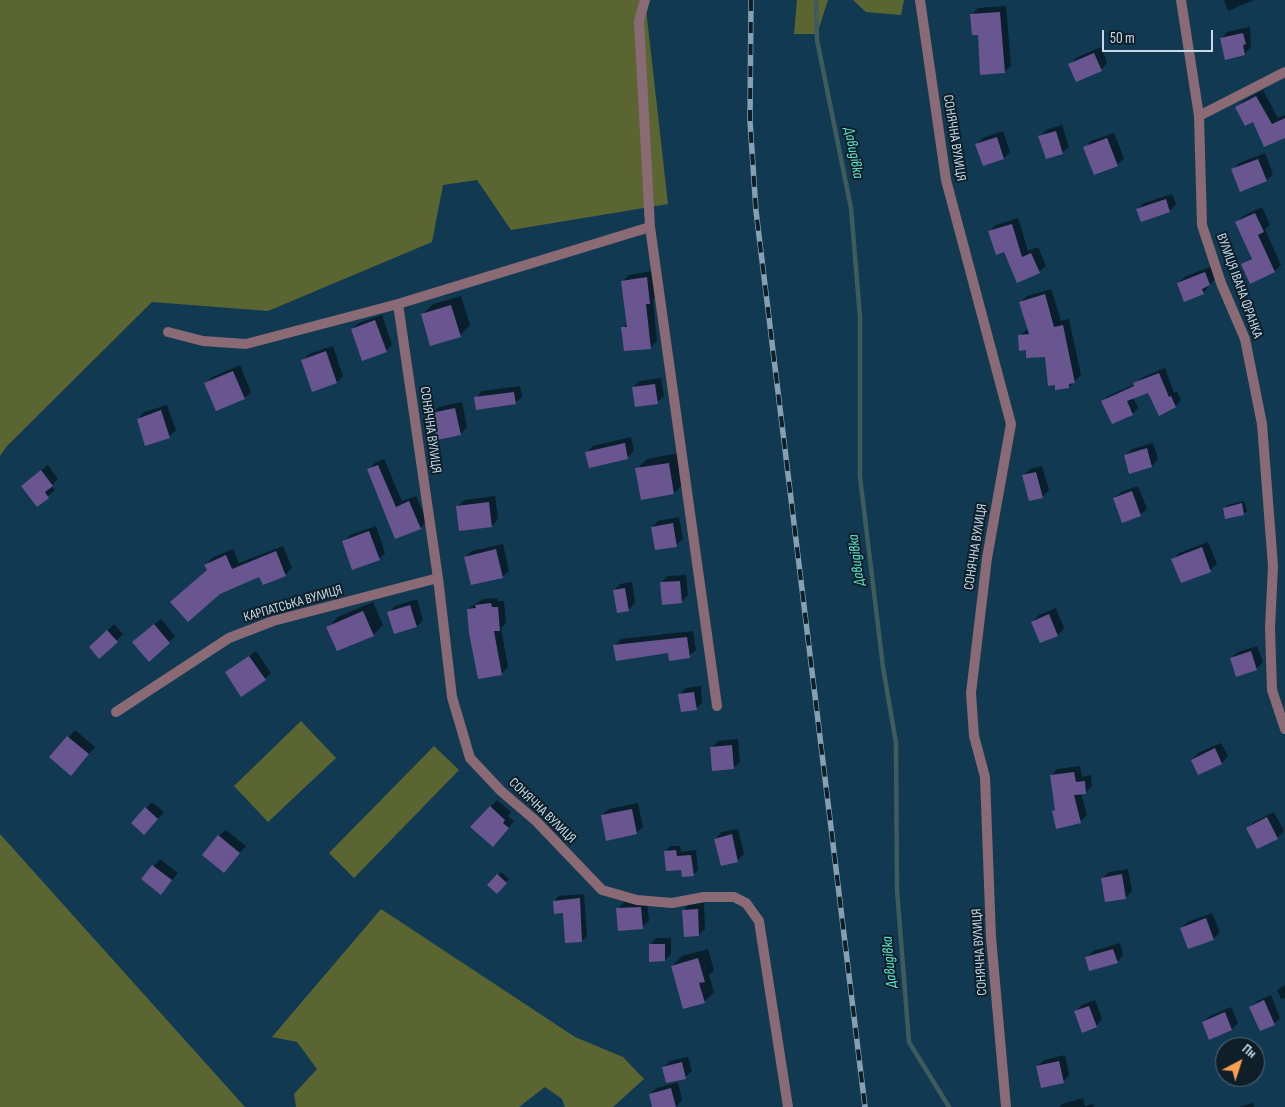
<!DOCTYPE html>
<html>
<head>
<meta charset="utf-8">
<style>
	body { margin:0 }
	#map { position:relative; width:1285px; height:1107px; overflow:hidden; background:#113a52; font-family:"Sofia Sans Condensed",sans-serif }
	canvas { display:block }
	.north { position:absolute; left:1215px; top:1037px; width:50px; height:50px; box-sizing:border-box; background:#0f1f2a; border:1px solid #586a76; border-radius:50%; rotate:40deg; font-size:14px; font-weight:700; line-height:20px; text-align:center; color:#c5dae9 }
	.north::after { content:''; display:block; margin:auto; width:18px; height:22px; background:#fa9f4f; clip-path:polygon(50% 0,100% 100%,50% 72%,0 100%) }
	.scale { position:absolute; left:1102px; top:30px; width:111px; height:22px; box-sizing:border-box; border:2px solid #c5dae9; border-top:0; padding-left:6px; font-size:15px; line-height:18px; white-space:nowrap; color:#c5dae9; -webkit-text-stroke:4px #0f1f2a; paint-order:stroke }
</style>
</head>
<body>
<div id="map">
<canvas width="1285" height="1107"></canvas>
<div class="north">Пн</div>
<div class="scale">50 m</div>
</div>
<script>
const g = document.querySelector('canvas').getContext('2d');
g.lineJoin = 'round';
function fill(path, color) {
  g.fillStyle = color;
  g.fill(path, 'evenodd');
}
function stroke(path, color, width, dash) {
  g.strokeStyle = color;
  g.lineWidth = width;
  g.lineCap = dash ? 'butt' : 'round';
  g.setLineDash(dash || []);
  g.stroke(path);
}
function label(font, color, halo, rows, align = 'center') {
  g.font = font + ' "Sofia Sans Condensed",sans-serif';
  g.lineWidth = 4;
  g.setLineDash([]);
  g.textBaseline = 'middle';
  g.strokeStyle = halo;
  g.fillStyle = color;
  for (const [text, x, y, turn = 0] of rows) {
    g.save();
    g.translate(x, y);
    g.rotate((+turn || 0) * Math.PI / 180);
    g.textAlign = isNaN(turn) ? turn : align;
    if (halo) g.strokeText(text, 0, 0);
    g.fillText(text, 0, 0);
    g.restore();
  }
}
const green = new Path2D(`
	M0,0H645L668,204L511,230L477,180L443,185L432,242L268,311L152,302L7,446L0,456Z
	M797,0H828L817,34H794Z
	M853,0H904L901,15L866,12Z
	M301,721L336,758L268,822L234,786Z
	M434,746L459,770L354,878L329,853Z
	M0,834L245,1107H0Z
	M381,909L575,1037L623,1057L644,1079L613,1107H565L562,1099L545,1087L519,1107H296L294,1094L317,1069L297,1042L272,1037Z`);
const shadow = new Path2D(`
	M1224,0H1254L1228,11Z
	M1006,6L1011,66L1004,72L979,33L972,14L978,8Z
	M1250,27L1251,47L1244,54L1221,39L1227,32Z
	M1101,47L1107,63L1101,70L1070,65L1076,58Z
	M1263,90L1278,118L1285,115V136L1253,121L1237,108L1243,101Z
	M1062,125L1069,147L1062,153L1040,136L1046,130Z
	M1003,131L1010,152L1004,158L977,144L983,138Z
	M1114,133L1124,158L1117,165L1085,148L1091,141Z
	M1265,153L1273,174L1267,180L1233,170L1239,163Z
	M1172,194L1176,204L1170,211L1142,220L1138,209L1144,203Z
	M1262,207L1270,225L1265,229L1281,265L1275,271L1251,282L1243,265L1253,257L1237,222L1243,216Z
	M1018,218L1028,251L1038,247L1046,266L1039,272L990,231L996,225Z
	M1212,266L1216,278L1203,293L1178,284L1184,277Z
	M653,271L656,296L653,300L657,341L651,347L623,328L628,323L623,281L629,275Z
	M1051,289L1061,321L1069,319L1081,375L1069,387L1046,356L1027,349L1020,335L1028,329L1020,302L1027,296Z
	M461,296L470,325L460,335L423,314L433,304Z
	M382,315L392,345L386,351L352,329L358,323Z
	M333,346L343,376L337,382L303,360L309,354Z
	M240,365L251,392L245,398L217,410L206,383L212,377Z
	M1165,368L1174,393L1177,391L1181,400L1176,406L1149,391L1133,397L1138,408L1132,414L1102,402L1108,396L1135,384L1141,378Z
	M661,378L664,396L657,402L633,387L640,381Z
	M520,386L522,397L515,403L476,398L482,391Z
	M462,402L467,427L461,434L438,439L433,413L439,407Z
	M167,405L176,430L169,437L138,419L144,412Z
	M631,437L634,451L628,457L587,452L593,446Z
	M1153,443L1158,459L1152,466L1125,455L1132,449Z
	M679,453L684,483L674,493L642,498L637,469L647,459Z
	M384,459L402,501L416,496L427,521L420,528L396,538L368,470L375,463Z
	M48,465L58,479L51,486L55,490L37,505L22,486Z
	M1042,466L1049,490L1042,497L1024,475L1030,469Z
	M1138,486L1147,509L1140,515L1114,498L1121,492Z
	M495,496L498,519L492,526L457,507L464,500Z
	M1244,501L1247,511L1244,514L1224,508L1227,505Z
	M679,517L683,539L676,545L652,527L658,521Z
	M376,526L385,553L379,559L343,542L350,535Z
	M1208,542L1217,564L1210,570L1173,559L1179,553Z
	M503,544L509,571L502,577L465,557L472,551Z
	M283,546L292,568L285,575L263,584L260,575L208,570L206,565L212,558L233,549L239,563Z
	M686,575L688,595L681,602L661,583L667,576Z
	M632,582L635,603L629,609L618,611L614,590L620,584Z
	M497,598L498,601H504L506,623L501,628L508,667L501,674L468,609L483,599Z
	M417,599L423,620L417,626L389,613L395,606Z
	M373,602L383,625L373,635L328,627L338,617Z
	M1056,608L1064,628L1058,635L1040,642L1032,622L1039,615Z
	M161,619L175,636L169,642L140,636Z
	M114,624L123,634L99,657L97,641Z
	M693,631L696,650L689,656L615,645L621,639Z
	M1257,646L1263,662L1256,669L1231,658L1238,652Z
	M256,651L271,673L265,679L227,672Z
	M701,686L702,703L696,709L680,694L686,688Z
	M75,730L95,747L77,768L51,757Z
	M738,739L740,762L733,768L711,748L718,741Z
	M1221,743L1228,756L1222,763L1199,774L1192,760L1198,753Z
	M1080,766L1082,777L1091,775L1092,786L1086,792L1081,793L1087,815L1080,822L1053,812L1056,809L1051,776L1057,769Z
	M497,800L511,812L508,816L514,821L499,839L490,807Z
	M152,802L164,812L150,827L146,808Z
	M638,803L643,827L636,833L602,815L609,809Z
	M1274,812L1284,831L1277,838L1248,828L1254,822Z
	M738,829L744,854L737,861L715,839L722,832Z
	M226,830L246,846L224,871L219,836Z
	M670,846H680L681,852L696,850L698,870L693,875L682,868L666,851Z
	M160,859L178,873L161,893L143,879Z
	M1128,869L1132,891L1126,897L1102,878L1109,872Z
	M501,872L509,879L497,892L489,885Z
	M584,894L587,936L582,941L565,912L554,901L559,896Z
	M647,901L649,921L642,927L618,909L624,902Z
	M704,903L705,929L699,935L683,911L689,904Z
	M1212,913L1220,932L1213,939L1181,928L1188,922Z
	M656,938H671V954L665,960L650,945Z
	M1120,943L1123,955L1117,962L1086,958L1093,951Z
	M708,949L714,970L709,975L714,992L704,1002L672,966L682,956Z
	M1285,985V998L1281,999L1277,990Z
	M1271,995L1280,1018L1274,1024L1251,1007L1257,1001Z
	M1095,1000L1102,1019L1096,1026L1075,1012L1082,1005Z
	M1231,1007L1238,1023L1232,1029L1203,1022L1210,1016Z
	M1065,1055L1069,1075L1063,1082L1037,1066L1044,1060Z
	M688,1057L692,1071L685,1077L663,1067L670,1061Z
	M678,1082L682,1100L676,1107H653L650,1094L657,1088Z
	M1083,1098L1085,1106L1093,1104L1094,1107H1059L1062,1104Z
	M1253,1103L1254,1107H1239Z`);
const stream = new Path2D(`
	M816,0L817,40L851,208L860,317V477L883,667L896,743L897,890L909,1042L949,1107`);
const building = new Path2D(`
	M1000,12L1005,73L980,75L978,35H972L970,14Z
	M1243,33L1246,44L1243,45L1245,55L1225,60L1220,38Z
	M1094,53L1102,71L1076,82L1068,64Z
	M1256,96L1272,124L1285,118V138L1264,147L1253,122L1245,126L1235,107Z
	M1056,131L1063,154L1046,159L1038,136Z
	M997,137L1004,159L983,166L975,144Z
	M1107,138L1118,166L1094,175L1083,147Z
	M1258,159L1267,181L1240,192L1231,169Z
	M1166,199L1170,212L1141,222L1136,209Z
	M1255,213L1264,232L1258,235L1275,272L1250,284L1241,264L1252,259L1235,222Z
	M1012,224L1022,257L1031,253L1040,273L1017,283L1004,252L996,255L988,231Z
	M1205,272L1210,285L1202,289L1204,294L1184,302L1177,283Z
	M647,277L650,304H646L651,349L624,351L621,327H627L621,281Z
	M1045,294L1054,327L1063,325L1075,383L1069,384V388L1055,390V385L1048,386L1045,357L1026,358V350L1019,351L1018,335L1029,334L1019,302Z
	M451,305L461,337L430,346L421,314Z
	M375,320L387,352L362,361L351,329Z
	M326,351L337,383L312,392L301,360Z
	M233,371L245,399L216,411L204,383Z
	M1159,373L1169,397L1171,396L1176,407L1159,416L1148,393L1127,401L1133,415L1112,424L1101,401L1134,386L1133,383Z
	M655,384L658,404L635,407L632,387Z
	M514,392L516,404L476,410L474,397Z
	M455,408L461,435L437,440L431,413Z
	M161,410L170,438L145,446L137,419Z
	M625,443L628,459L589,468L585,452Z
	M1147,448L1152,467L1129,474L1124,455Z
	M669,463L674,494L641,500L635,468Z
	M378,465L396,507L409,501L421,529L395,539L367,469Z
	M41,470L53,486L45,492L49,498L37,507L21,486Z
	M1036,472L1043,498L1029,501L1022,475Z
	M1132,491L1141,516L1122,523L1113,498Z
	M489,502L492,527L459,531L456,506Z
	M1242,503L1244,515L1225,519L1223,508Z
	M673,523L677,547L655,550L651,527Z
	M369,531L380,560L352,570L342,541Z
	M1202,547L1211,572L1181,583L1171,559Z
	M496,549L503,578L471,585L464,557Z
	M276,551L286,576L263,585L259,577L220,594L188,622L170,602L207,570L204,565L226,555L232,569Z
	M680,581L682,603L662,605L660,582Z
	M625,588L629,611L617,613L613,590Z
	M491,603L492,607H498L500,631H494L502,675L478,679L469,633L467,609L476,608L475,605Z
	M410,605L417,627L394,634L387,612Z
	M363,611L374,636L337,651L326,627Z
	M1049,614L1058,636L1040,643L1031,622Z
	M154,624L170,643L149,662L132,642Z
	M107,630L118,642L99,659L89,647Z
	M687,637L690,658L669,661L668,653L616,661L613,645Z
	M1251,651L1257,670L1236,677L1230,658Z
	M249,656L266,680L241,697L225,672Z
	M694,692L697,710L681,712L678,694Z
	M67,736L89,754L71,776L49,757Z
	M732,745L734,769L712,771L710,747Z
	M1215,748L1222,764L1198,775L1191,760Z
	M1074,772L1076,782L1085,781L1086,794L1074,795L1081,823L1056,829L1052,811L1055,810L1050,775Z
	M490,806L505,820L503,823L509,828L493,847L470,827Z
	M145,807L158,819L144,835L131,823Z
	M632,809L637,834L606,841L601,815Z
	M1267,817L1278,839L1257,849L1246,828Z
	M732,834L738,862L721,866L714,839Z
	M218,835L240,853L224,873L202,855Z
	M676,850L677,856L691,855L694,876L682,877L681,870L666,871L664,851Z
	M152,865L172,880L161,895L141,879Z
	M497,874L507,883L497,894L487,885Z
	M1122,874L1126,899L1105,902L1101,878Z
	M580,898L582,942L565,943L563,913L554,914L553,901Z
	M641,907L643,929L618,931L616,908Z
	M698,909L699,936L684,937L682,910Z
	M1206,918L1214,940L1188,949L1180,928Z
	M649,944H665V961L649,962Z
	M1113,949L1118,963L1089,971L1085,957Z
	M698,958L705,982L699,983L705,1003L683,1009L671,966Z
	M1264,1000L1275,1025L1260,1031L1249,1007Z
	M1089,1006L1097,1027L1082,1033L1074,1011Z
	M1225,1012L1232,1030L1209,1040L1202,1022Z
	M1059,1061L1064,1083L1041,1088L1036,1066Z
	M682,1062L686,1079L666,1083L662,1067Z
	M671,1088L676,1107H652L649,1094Z`);
const street = new Path2D(`
	M645,0L639,21L650,227
	M920,0L946,180L1011,424L987,558L971,693L974,736L985,777L991,937L1006,1107
	M1181,0L1199,116L1202,225L1221,283L1245,339L1262,424L1273,566L1270,628L1272,690L1285,729
	M1199,116L1285,72
	M398,304L438,578L452,697L470,758L501,791L536,821L602,890L637,900L672,903L704,897H734L746,903L759,921L788,1107
	M168,332L203,341L246,344L398,304L650,227L717,706
	M116,712L229,638L273,621L438,578`);
const rail = new Path2D(`
	M751,0L750,121L756,211L865,1107`);
const streetNames = [
	["СОНЯЧНА ВУЛИЦЯ",954,138,81],
	["ВУЛИЦЯ ІВАНА ФРАНКА",1239,286,70],
	["СОНЯЧНА ВУЛИЦЯ",430,430,82],
	["СОНЯЧНА ВУЛИЦЯ",976,547,-81],
	["КАРПАТСЬКА ВУЛИЦЯ",293,604,-16],
	["СОНЯЧНА ВУЛИЦЯ",542,811,44],
	["СОНЯЧНА ВУЛИЦЯ",980,952,-94]
];
const waterNames = [
	["Давидівка",853,153,79],
	["Давидівка",857,560,-97],
	["Давидівка",890,962,-95]
];
fill(green, '#5a6531');
fill(shadow, '#0007');
stroke(stream, '#3f5b5c', 4.5);
fill(building, '#695590');
stroke(street, '#8a6a74', 10);
stroke(rail, '#84a0b2', 5.5);
stroke(rail, '#0f1f2a', 4, [11]);
label('14px', '#c5dae9', '#0f1f2a', streetNames);
label('italic 15px', '#60ead0', '#0f1f2a', waterNames);
</script>
</body>
</html>
